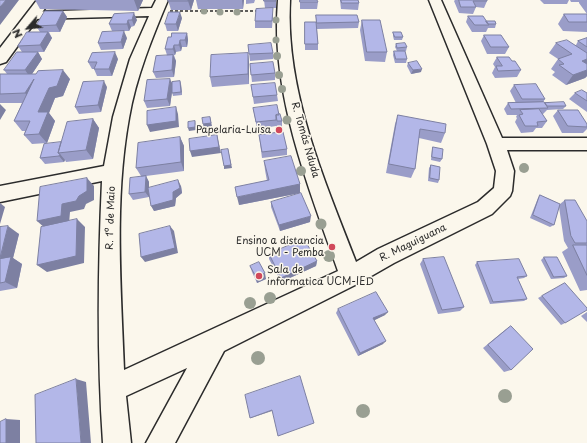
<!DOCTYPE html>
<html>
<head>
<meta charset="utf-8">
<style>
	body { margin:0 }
	#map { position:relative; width:587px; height:443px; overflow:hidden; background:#fbf7ec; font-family:"Playpen Sans",sans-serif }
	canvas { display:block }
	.north { position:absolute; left:8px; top:8px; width:40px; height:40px; -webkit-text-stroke:3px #fbf7ec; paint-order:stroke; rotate:242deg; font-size:11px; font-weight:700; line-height:16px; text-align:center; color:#2b2b2b }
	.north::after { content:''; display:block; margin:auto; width:14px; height:18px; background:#2b2b2b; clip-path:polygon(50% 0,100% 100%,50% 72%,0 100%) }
</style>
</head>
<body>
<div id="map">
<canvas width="587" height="443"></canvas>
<div class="north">N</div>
</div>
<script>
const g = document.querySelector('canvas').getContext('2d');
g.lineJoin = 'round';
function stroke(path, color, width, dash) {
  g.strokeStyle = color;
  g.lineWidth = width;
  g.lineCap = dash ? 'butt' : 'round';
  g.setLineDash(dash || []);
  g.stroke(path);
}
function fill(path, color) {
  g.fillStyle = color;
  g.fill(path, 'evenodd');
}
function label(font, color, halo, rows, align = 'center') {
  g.font = font + ' "Playpen Sans",sans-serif';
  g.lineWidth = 3;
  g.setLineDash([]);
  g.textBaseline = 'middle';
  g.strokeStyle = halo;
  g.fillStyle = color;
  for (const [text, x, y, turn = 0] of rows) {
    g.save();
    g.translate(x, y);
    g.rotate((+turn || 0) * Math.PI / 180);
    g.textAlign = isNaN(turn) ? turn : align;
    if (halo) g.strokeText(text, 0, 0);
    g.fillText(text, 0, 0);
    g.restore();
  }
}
const path = new Path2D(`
	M170,11H259`);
const minor = new Path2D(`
	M156,0H168C152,38 136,77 129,118C114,201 121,286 124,370L338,271C308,185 270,93 278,0H290C285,91 324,179 356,262L378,249L478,202L494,188L496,171L487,144L429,0H441L502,138H587V150H507L514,171L512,191L510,196L492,214L394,263L359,283L224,351L175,443H146L187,368L126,396L131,443H103C97,356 98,268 102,181L0,202V186L104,166L113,117L130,59L149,16L33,19L29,18L27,15L29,12L152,8Z`);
const highway = new Path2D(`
	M37,0H51L6,62L0,64V48Z`);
const trees = [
	[204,11,3.5],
	[220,12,3.5],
	[237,12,3.5],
	[276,20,3.5],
	[276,40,3.5],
	[277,56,4],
	[279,75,4],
	[282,89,4],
	[287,120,4.5],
	[524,168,5],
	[301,171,5],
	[321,224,5.5],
	[329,256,6],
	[270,298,6],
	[250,303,6],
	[258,358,7],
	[505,396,7],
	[363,411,7]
];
const wall = new Path2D(`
	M35,0H143L138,11L40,9Z
	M168,0H194L191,10H171Z
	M196,0H244L243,9H198Z
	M246,0H255L254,3L246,4Z
	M264,0H276V8H265Z
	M300,0L318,2L317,9H300Z
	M340,0H358L359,3L358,10L341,9Z
	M455,0H487V1L484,8L476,7L473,14L459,13L454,1Z
	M540,0H569L567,4H544Z
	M570,0H587V14L579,3V2H571Z
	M63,11L67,17L60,32H49L52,38L44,52H38L42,59L32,74L70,79L63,96L55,98L49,113L55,121L47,143L32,144L24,135L25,131H22L14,121L22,103H0V74H7L4,70L22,52L18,46L40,32L36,26Z
	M114,14L137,20L134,26L131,27L129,31H112L109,24Z
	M564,14H587V32L563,31L558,24Z
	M273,15L272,28H255V21Z
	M316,15L359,22L358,28L317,29L318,44V50H305V22H316Z
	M468,16L486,21L496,24L495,28H488L486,32H472L466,22Z
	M182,18L178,31H167L165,24Z
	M362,20L387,52L385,62L365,61L360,30Z
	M393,32L403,37L402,40H394L393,36Z
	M187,33L188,40L187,47H182L181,51L176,52L175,55H174L176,61L174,77L156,78L153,72L167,55L165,49L171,37Z
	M484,35L509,47L505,54H487L481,41Z
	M127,38L123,49L101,50L98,43Z
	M587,38V76L585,78L566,85L552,75L555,72L551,69L558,59L549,53L556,43L576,45L578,41Z
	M396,44L407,47L406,51H397L395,47Z
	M248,45L273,53V59L250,61Z
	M394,51L407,59L406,63H395L393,55Z
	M248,53L249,63V84L212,87L210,77Z
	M497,57L512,61L521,70L517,77L495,78L492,73L495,67L493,64Z
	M118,59L112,76H97L94,69H92L88,62Z
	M408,63L421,72L411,74L407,66Z
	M250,64L275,73V80L252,82Z
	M180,81L181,84L182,95L173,96L172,92L170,106L147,108L144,101L172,82Z
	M251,85L277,95L278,101L254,104Z
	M514,85L545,99L543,102L566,106L563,109L547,110L542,115L547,121L542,128H536L533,132L521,133L515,122L517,118L516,117L517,115H507L504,109L508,103H516L510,91Z
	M107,87L101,112L79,114L75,107Z
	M575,93H587V112L569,99Z
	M253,108L279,115L282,121V132L287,149V155L262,158L259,135L278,133L276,126L257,129Z
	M558,110L587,124V129L583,133H562L553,116Z
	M398,115L445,133L441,143L419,138L415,169L411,178L386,173L395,124Z
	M93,119L99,128L93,159L66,162L65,160L64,162L45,164L40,158Z
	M180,137L184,146V171L146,176L149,182V188L181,186L182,193L176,198L175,206L154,211L149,192V197L133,200L129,194L141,176L136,168Z
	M433,147L442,159L440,162L431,160L432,150Z
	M264,161L300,184V193L239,205L267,181L265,170Z
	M431,165L439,180L438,183L428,181L429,168Z
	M540,195L560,204L565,200L587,221V290L580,291L562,252L568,248L564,241L559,207L554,225L550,227L530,218L538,198Z
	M271,202L310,222L280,231L271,207Z
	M0,227L19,234L13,258L22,264L17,288L0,291Z
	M269,254L317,261L316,266L281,282L269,259Z
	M544,257L567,276L564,278L551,279L541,260Z
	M423,259L464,307L460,311L438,314L420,264Z
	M477,262L527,276L524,278L518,279L527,299L524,301L490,304L475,265Z
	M250,266L266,279L257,283L252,272Z
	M565,283V323L561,325L538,298Z
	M338,309L385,315L374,320L383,344L358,356L336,313Z
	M587,312V322L581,316Z
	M511,326V370L504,372L483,348L505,330Z`);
const shadedWall = new Path2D(`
	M6,0H19L0,25V7Z
	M134,0H143L138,11Z
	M188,0H194L191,10L188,1Z
	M242,0H244L243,9Z
	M63,11L67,17L60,32L56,25Z
	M180,12L182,18L178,31L176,24Z
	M134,13L137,20L134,26L132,20Z
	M128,20L131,27L129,31L127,24Z
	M124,31L127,38L123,49L121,42Z
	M48,32L52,38L44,52L40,45Z
	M187,33L188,40L187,47L185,40Z
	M180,40L182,47L181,51L179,45Z
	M174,45L176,52L175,55L173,49Z
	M38,52L42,59L30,77L25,70Z
	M115,52L118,59L112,76L109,69Z
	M248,53L249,63V84L248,74Z
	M173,55L176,61L174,77L172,70Z
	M587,59V65L582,61Z
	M422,69L421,72L411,74L413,70Z
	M63,70L70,79L63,96L55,98L49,113L55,121L47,143L39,134L38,112L49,88Z
	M587,70V76L585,78L566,85L573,75Z
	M34,79L32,103L25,93Z
	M170,79L173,85L170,106L167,99Z
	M104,81L107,87L101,112L98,105Z
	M180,81L181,84L182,95L181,92Z
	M0,104L6,110L0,120Z
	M176,107L178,114L179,127L150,132L147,125Z
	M210,117L212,126L204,128L203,124Z
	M93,119L99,128L93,159L86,150Z
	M195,121L196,130L189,131L188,128Z
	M217,135L221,153L192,157L190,151Z
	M180,137L184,146V171L181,162Z
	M228,149L232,168L224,169V166Z
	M60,154L65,160L64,162L59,156Z
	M146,176L149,182V197L145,192Z
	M87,178L94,186V200L86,204L84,209L70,212L69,224L46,229L37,221L62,204Z
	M178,180L181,186L182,193L176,198L175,206L154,211L151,206L173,192Z
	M300,184V193L239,205L237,197Z
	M0,203L5,207L0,224Z
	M311,216L310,222L280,231L279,225Z
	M77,219L85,227L84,263L47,272L37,265Z
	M8,226L19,234L13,258L22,264L17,288L5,282L0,260Z
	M170,226L174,231L178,253L145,262L141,257Z
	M317,261L316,266L281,282V278Z
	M265,273L266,279L257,283L256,277Z
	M388,312L385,315L371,322L373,318Z
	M386,341L383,344L358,356L360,353Z
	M76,379L86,382L91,443H81Z
	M272,410V411L251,418H250Z
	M6,419L20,420V443H6Z`);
const building = new Path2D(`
	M0,0H6L0,7Z
	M168,0H188V1H168Z
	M264,0H276V1H264Z
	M300,0H317L318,2H300Z
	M341,0H358L359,3H342Z
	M459,0H487V1H473L476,7H461Z
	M273,8L272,21H255L256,9Z
	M45,11H63L56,25L36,26Z
	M169,12H180L176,24H165Z
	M134,13L132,20H128L127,24H109L114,14Z
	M564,14H587V22H569Z
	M316,15H357L359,22L317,23Z
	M468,16H483L489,25H475Z
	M362,20H380L387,52H367Z
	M486,21H495L496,24H488Z
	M305,22H316L318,44H305Z
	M124,31L121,42L98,43L102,32Z
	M27,32H48L40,45L18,46Z
	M393,32H401L403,37H395Z
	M172,33H187L185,40H180L179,45H174L173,49H165L168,37H171Z
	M484,35H501L509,47H491Z
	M587,38V47L578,41Z
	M567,40L587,53V59L582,61L587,64V70L573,75L559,65L564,64L558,59L572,54L556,43Z
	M271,43L273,53L249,54L248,45Z
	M405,43L407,47L397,48L396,44Z
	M394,51H405L407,59H396Z
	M17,52H38L25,70H4Z
	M115,52L109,69H94L97,62H88L92,53Z
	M248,53V74L210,77L211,55Z
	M173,55L172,70L153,72L156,56Z
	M497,57H509L512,61H515L521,70L498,71L496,66H502Z
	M417,61L422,69L413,70L408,63Z
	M273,62L275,73L251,75L250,64Z
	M63,70L57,86L49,88L38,112H48L39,134L24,135L30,121H14L34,79L25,93L0,94V74H36L38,71Z
	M170,79L167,99L144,101L147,80Z
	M104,81L98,105L75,107L83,82Z
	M180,81L181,92L172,93V82Z
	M275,83L277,95L253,97L251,85Z
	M536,84L545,99H522L514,85Z
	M582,90L587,93V101L575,93Z
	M544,102L548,108L511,109L508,103Z
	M564,102L566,106H547L545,103Z
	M277,105L279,115H276V120L256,122L253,108Z
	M176,107V121L147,125V111Z
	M539,109L547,121L537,122L538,126H525L519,115L523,114L520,110Z
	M558,110H578L587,124V127L568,126Z
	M280,114L282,121H277L276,115Z
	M398,115L446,124L445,133L420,129L415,169L389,164Z
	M210,117L211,123L203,124L202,118Z
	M93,119L86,150L58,153L67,122Z
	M195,121V127L188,128V122Z
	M283,132L287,149L262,152L259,135Z
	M217,135L219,147L190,151L189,139Z
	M180,137L181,162L136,168L138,143Z
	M61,142L58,153L60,154L59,156L40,158L44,144Z
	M433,147L443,149L442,159L432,157Z
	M228,149L231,165L224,166L221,150Z
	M291,156L300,184L237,197L235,187L269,180L264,161Z
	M431,165L440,167L439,180L430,178Z
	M146,176L145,192L129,194L130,178Z
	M87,178V191L79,196L76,201L62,204L61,216L37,221L40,187Z
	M178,180L180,188L173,192V200L151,206L148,188Z
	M301,193L311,216L279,225L271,202Z
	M540,195L560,204L554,225L533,215Z
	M565,200H575L587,221V243H575L571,236Z
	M77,219L76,256L37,265L41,227Z
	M8,226L0,258V227Z
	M170,226L175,248L141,257L139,234Z
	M304,239L317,261L281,278L269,254Z
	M573,245H587V275Z
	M11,257L5,282L0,283V259Z
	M444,257L464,307L442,310L423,259Z
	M544,257H557L567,276L554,277Z
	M519,259L527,276L517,277L527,299L493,302L477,262Z
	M259,262L265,273L256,277L250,266Z
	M565,283L587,308V310L565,323L542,296Z
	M376,292L388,312L373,318L386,341L360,353L338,309Z
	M511,326L533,349L511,370L488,345Z
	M300,376L314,423L278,436L272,410L250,418L245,395Z
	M76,379L81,443H36L35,395Z
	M6,419V443H0V422Z`);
const markers = [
	[279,130,4,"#d1495b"],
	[332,247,4,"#d1495b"],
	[259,276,4,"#d1495b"]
];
const poiNames = [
	["Papelaria-Luisa",271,130],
	["Ensino a distancia",324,241],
	["UCM - Pemba",324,253],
	["Sala de",267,270,"left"],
	["informatica UCM-IED",267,282,"left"]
];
const streetNames = [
	["R. Tomás Nduda",305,140,74],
	["R. 1º de Maio",111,218,-88],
	["R. Maguiguana",413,243,-26]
];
stroke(minor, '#2b2b2b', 3);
stroke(highway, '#2b2b2b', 3);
stroke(path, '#2b2b2b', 1.5, [3, 2]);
fill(minor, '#fbf7ec');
fill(highway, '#fbf7ec');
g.fillStyle = '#999f92';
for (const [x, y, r] of trees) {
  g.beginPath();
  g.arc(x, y, r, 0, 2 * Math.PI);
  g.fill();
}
fill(wall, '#9a9dc8');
fill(shadedWall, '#7d80a2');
fill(building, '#b3b7e8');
stroke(building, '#7d80a2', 1);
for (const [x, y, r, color] of markers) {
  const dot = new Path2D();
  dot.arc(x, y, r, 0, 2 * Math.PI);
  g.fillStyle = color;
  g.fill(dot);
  stroke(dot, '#fbf7ec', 1.5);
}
label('10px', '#2b2b2b', '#fbf7ec', poiNames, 'right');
label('10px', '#2b2b2b', '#fbf7ec', streetNames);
</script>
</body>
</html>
